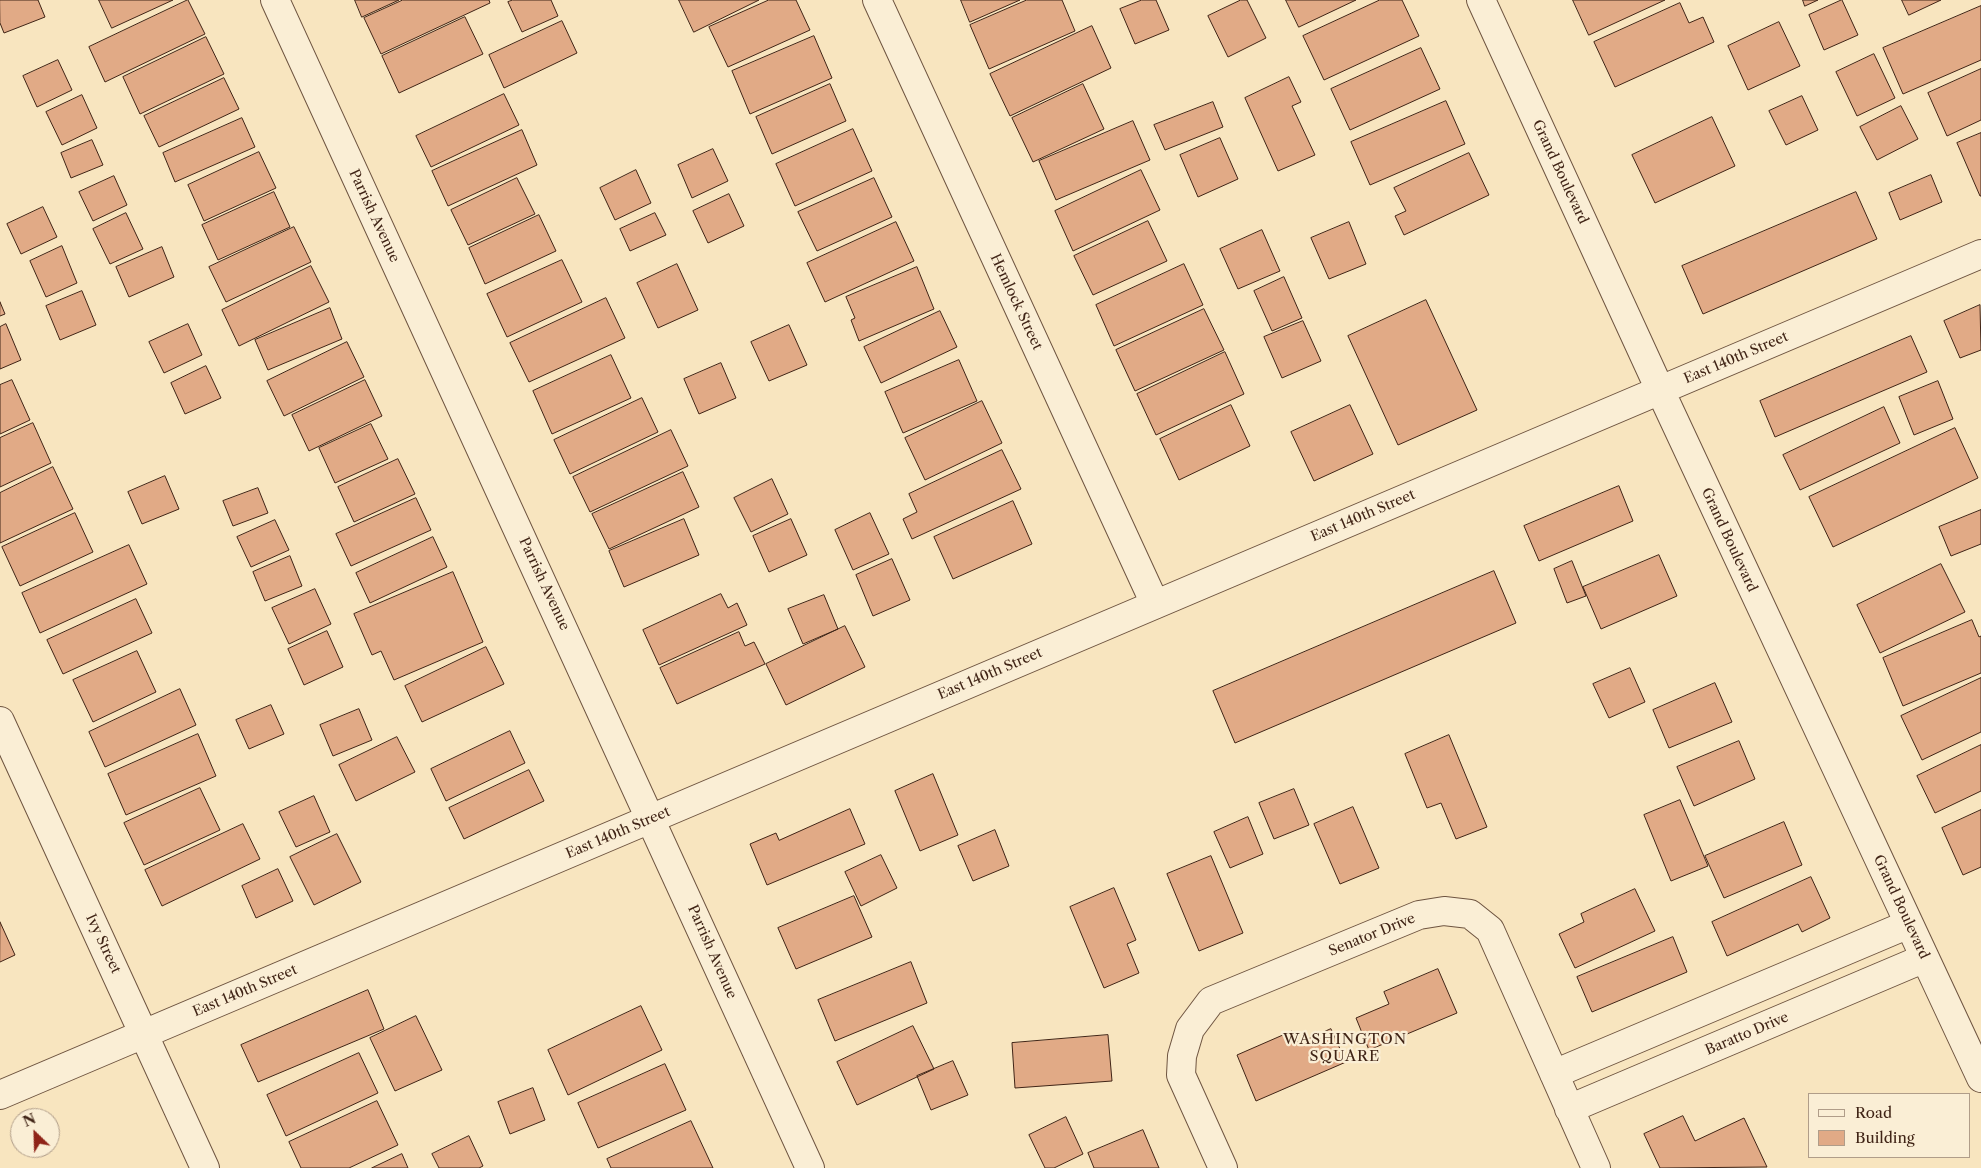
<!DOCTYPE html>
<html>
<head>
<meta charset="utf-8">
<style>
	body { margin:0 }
	#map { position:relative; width:1981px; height:1168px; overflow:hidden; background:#f8e5bf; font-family:"Libre Caslon Text",serif }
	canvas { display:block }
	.legend { position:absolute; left:1808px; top:1093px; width:162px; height:65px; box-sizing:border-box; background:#faeed5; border:1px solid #b09d89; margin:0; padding:6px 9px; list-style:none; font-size:15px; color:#402416 }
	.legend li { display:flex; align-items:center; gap:10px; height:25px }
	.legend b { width:25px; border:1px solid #b09d89 }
	.north { position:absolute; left:10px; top:1108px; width:50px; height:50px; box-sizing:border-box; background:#faeed5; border:1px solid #b09d89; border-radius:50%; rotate:336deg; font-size:14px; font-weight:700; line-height:20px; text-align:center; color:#402416 }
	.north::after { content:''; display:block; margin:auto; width:18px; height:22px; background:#8f2418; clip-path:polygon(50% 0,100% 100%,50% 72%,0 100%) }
</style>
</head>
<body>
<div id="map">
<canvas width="1981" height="1168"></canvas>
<ul class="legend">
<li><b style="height:6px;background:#faeed5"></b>Road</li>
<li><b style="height:14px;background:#e1aa86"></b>Building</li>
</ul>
<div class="north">N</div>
</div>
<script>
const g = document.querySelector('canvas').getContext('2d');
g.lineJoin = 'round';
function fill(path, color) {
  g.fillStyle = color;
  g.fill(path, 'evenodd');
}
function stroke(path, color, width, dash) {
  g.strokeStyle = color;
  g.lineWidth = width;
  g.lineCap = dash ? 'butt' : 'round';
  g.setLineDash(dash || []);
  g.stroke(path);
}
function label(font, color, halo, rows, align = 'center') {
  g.font = font + ' "Libre Caslon Text",serif';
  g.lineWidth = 4.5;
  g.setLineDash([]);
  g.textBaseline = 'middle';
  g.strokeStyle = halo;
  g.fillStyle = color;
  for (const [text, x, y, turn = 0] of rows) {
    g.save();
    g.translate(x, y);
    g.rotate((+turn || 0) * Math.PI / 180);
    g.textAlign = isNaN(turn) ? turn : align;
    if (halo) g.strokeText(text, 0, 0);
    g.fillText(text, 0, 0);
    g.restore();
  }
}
const building = new Path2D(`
	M0,0H38L45,17L4,33L0,23Z
	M99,0H173L112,28Z
	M188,0L205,34L105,82L89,47Z
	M355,0H399L362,17Z
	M403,0H489L490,3L381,54L364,18Z
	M513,0H551L558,16L522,32L508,2Z
	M679,0H759L694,32Z
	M769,0H796L810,30L728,67L709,27Z
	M961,0H1020L970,22Z
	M1027,0H1062L1075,31L989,69L970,25Z
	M1142,0H1156L1169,30L1135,44L1120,9Z
	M1241,0H1247L1266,38L1228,57L1208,16Z
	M1286,0H1356L1299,27Z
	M1380,0H1402L1419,36L1324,80L1303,36Z
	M1573,0H1665L1589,35Z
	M1803,0H1818L1805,6Z
	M1842,0L1858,35L1824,50L1809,15Z
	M1902,0H1941L1909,15Z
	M1680,3L1689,23L1703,17L1714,42L1615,87L1594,42Z
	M1981,6V60L1903,94L1883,48Z
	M465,17L483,54L399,93L382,56Z
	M562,21L577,53L504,88L489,55Z
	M1779,22L1800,66L1748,90L1728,46Z
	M1092,26L1111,68L1010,116L990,74Z
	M814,36L832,78L750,114L732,71Z
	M206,37L224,74L140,114L123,77Z
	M1421,48L1440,89L1350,130L1331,89Z
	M1874,54L1895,98L1857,116L1836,72Z
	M58,60L72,90L37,107L23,76Z
	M1981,69V120L1947,136L1928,93Z
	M1289,77L1301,102L1292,106L1315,155L1278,171L1245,98Z
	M224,78L239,109L159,147L144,116Z
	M830,84L846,121L772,154L756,117Z
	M1083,84L1104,129L1033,162L1012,118Z
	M504,94L519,125L431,167L416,136Z
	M82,95L97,128L62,145L46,112Z
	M1802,96L1818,130L1786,145L1769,111Z
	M1446,101L1465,144L1370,185L1351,142Z
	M1213,102L1223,127L1165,150L1154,125Z
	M1901,106L1918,139L1877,160L1860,127Z
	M1712,117L1735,166L1655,203L1632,155Z
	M242,118L255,147L175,182L163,153Z
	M1133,121L1150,160L1056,200L1039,161Z
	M853,129L872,171L795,206L776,164Z
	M522,130L537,165L448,206L432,171Z
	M1981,133V196H1980L1957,143Z
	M1220,138L1238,179L1198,197L1180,155Z
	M92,140L103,165L71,178L61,153Z
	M713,149L728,181L692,198L678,165Z
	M259,152L276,188L204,221L188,185Z
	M1469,153L1489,195L1404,235L1395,216L1406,211L1394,188Z
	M636,170L651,203L615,220L600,188Z
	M1141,170L1160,210L1073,251L1055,211Z
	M1931,175L1942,202L1900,220L1889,193Z
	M114,176L127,205L93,221L79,192Z
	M517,178L535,214L468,245L451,210Z
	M874,178L892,217L817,251L798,212Z
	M274,192L290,227L218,260L202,225Z
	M1856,192L1877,239L1703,314L1682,266Z
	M729,194L744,226L708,243L693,211Z
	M43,207L57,237L21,254L7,224Z
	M126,213L143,249L110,264L93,229Z
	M655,213L666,235L630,251L620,229Z
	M539,215L556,251L485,284L469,248Z
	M1148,221L1167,261L1093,295L1074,256Z
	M896,222L914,261L825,302L807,263Z
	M1349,222L1366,264L1329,279L1311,238Z
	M294,227L311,262L226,302L209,267Z
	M1262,230L1280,271L1238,289L1220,249Z
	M62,246L77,283L46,297L30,261Z
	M162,247L174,277L129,297L116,267Z
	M562,260L582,302L507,337L487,294Z
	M677,264L698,310L658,328L637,283Z
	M1184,264L1203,305L1114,346L1096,305Z
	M311,266L329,302L239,346L222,310Z
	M917,267L934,309L859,341L851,320L855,318L846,297Z
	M1284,277L1302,318L1272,331L1254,291Z
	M82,291L96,325L60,340L46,306Z
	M606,298L625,338L529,382L510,343Z
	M1426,300L1477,410L1398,445L1348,336Z
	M0,302L5,314L0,316Z
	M1980,305L1981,350L1960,358L1944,321Z
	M330,308L342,339L268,370L255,340Z
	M1204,309L1224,350L1135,391L1116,350Z
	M940,311L957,347L881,383L864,347Z
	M1303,321L1321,361L1282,378L1264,337Z
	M6,324L21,360L0,369V327Z
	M188,324L202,355L164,373L149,342Z
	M789,325L807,365L769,381L751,342Z
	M1911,336L1927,372L1775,437L1760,401Z
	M347,342L364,377L284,416L267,381Z
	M1225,352L1244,394L1156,435L1137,394Z
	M611,355L631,398L552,434L533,391Z
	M959,360L977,401L903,433L885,392Z
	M721,363L736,398L699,414L684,379Z
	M206,366L221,398L185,414L171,383Z
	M12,380L30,420L0,434V385Z
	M365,380L382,416L309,451L292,415Z
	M1938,381L1953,419L1914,435L1899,397Z
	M642,398L658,432L570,474L554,440Z
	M982,401L1002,443L925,480L905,438Z
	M1231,405L1250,446L1179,480L1160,439Z
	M1350,405L1373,454L1314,481L1291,432Z
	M1884,407L1900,443L1800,490L1783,455Z
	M33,423L51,463L0,487V438Z
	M371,424L388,459L335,483L319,448Z
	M1955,428L1978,478L1833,547L1809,497Z
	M671,430L688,466L590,512L573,477Z
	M1002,450L1021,489L912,539L903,519L917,512L909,494Z
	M398,459L415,494L354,522L338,487Z
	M53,467L73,509L0,543V493Z
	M683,472L699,507L609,549L592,514Z
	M165,476L179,509L142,524L128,492Z
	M772,479L788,514L751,532L734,498Z
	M1619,486L1633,521L1539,561L1524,526Z
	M258,488L268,513L233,526L223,501Z
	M416,498L431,530L351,566L336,534Z
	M1013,501L1032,544L953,579L934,537Z
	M1981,510V544L1951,556L1939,527Z
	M75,513L93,552L20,586L2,547Z
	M870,513L889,554L853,570L835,530Z
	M684,519L699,555L624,587L609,551Z
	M791,519L807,555L769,572L753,536Z
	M275,520L289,550L251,567L237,537Z
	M433,537L447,567L370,603L356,573Z
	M129,545L147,584L40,633L22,593Z
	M1659,555L1677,596L1601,629L1583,587Z
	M290,556L302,586L265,601L253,572Z
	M892,559L910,600L873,616L856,575Z
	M1572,561L1586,596L1567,603L1554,569Z
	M1941,564L1965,612L1880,653L1857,605Z
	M1494,571L1516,623L1235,743L1213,691Z
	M453,572L483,642L394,680L381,651L372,655L354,614Z
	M315,589L331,624L289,644L272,608Z
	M721,594L728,608L737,603L747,625L659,665L643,630Z
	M824,595L838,629L803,644L788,609Z
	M136,599L152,633L63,674L47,640Z
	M1972,620L1979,637L1981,636V673L1903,706L1883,658Z
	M845,626L865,667L786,705L766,664Z
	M327,631L343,667L304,685L288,649Z
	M739,632L745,646L754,642L765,664L677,704L660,668Z
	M486,647L504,684L422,722L405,686Z
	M137,651L156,692L93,722L73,680Z
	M1630,668L1645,702L1609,718L1593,684Z
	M1981,678V732L1922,760L1901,716Z
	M1715,683L1732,722L1669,748L1653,710Z
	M180,689L196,725L105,767L89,732Z
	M271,705L284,734L249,749L236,720Z
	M359,709L372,740L333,756L320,725Z
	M510,731L525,763L446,801L431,769Z
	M198,734L216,776L126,815L108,774Z
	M1449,735L1487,827L1456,839L1441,803L1427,808L1405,754Z
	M397,737L415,772L356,801L339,765Z
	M1739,741L1755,779L1694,806L1677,767Z
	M1981,745V791L1935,813L1917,776Z
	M529,770L544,801L464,839L449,808Z
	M933,774L958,835L920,851L895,791Z
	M200,788L220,830L144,865L124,823Z
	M1294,789L1309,825L1274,839L1259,803Z
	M314,796L330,832L296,847L279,812Z
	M1680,800L1708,866L1671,881L1644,815Z
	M1353,807L1379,868L1340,884L1314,824Z
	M850,809L865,844L767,885L750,844L776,833L779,840Z
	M1981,810V867L1963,875L1942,828Z
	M1248,817L1263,854L1230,868L1214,832Z
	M1784,822L1802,865L1724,898L1705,856Z
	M243,824L260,859L162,906L145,870Z
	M995,830L1009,866L973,881L958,846Z
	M337,834L361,882L314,905L290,857Z
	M881,855L897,888L861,906L845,872Z
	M1211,856L1243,933L1199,951L1167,874Z
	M278,869L293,901L256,918L242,886Z
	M1811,877L1830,918L1802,932L1798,924L1727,956L1712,922Z
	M1114,888L1136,940L1127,944L1139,973L1104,988L1070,907Z
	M1635,889L1655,931L1575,968L1559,934L1584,922L1581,914Z
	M854,896L872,937L796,969L778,928Z
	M0,922L15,955L0,962Z
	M1673,937L1687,972L1592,1012L1577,977Z
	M911,962L927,1003L835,1041L818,1000Z
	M1438,969L1457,1013L1369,1050L1356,1018L1389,1004L1384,992Z
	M368,990L384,1029L258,1082L241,1045Z
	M641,1006L662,1050L568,1095L548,1050Z
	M416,1016L442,1070L395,1091L370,1038Z
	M913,1026L934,1069L857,1105L837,1062Z
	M1331,1029L1346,1062L1256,1101L1237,1055L1292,1031L1298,1043Z
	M1108,1035L1112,1081L1015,1088L1012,1043Z
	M359,1053L378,1093L286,1136L267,1095Z
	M953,1061L968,1095L931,1110L917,1076Z
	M665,1064L686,1110L598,1148L578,1103Z
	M533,1088L545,1120L510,1134L498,1102Z
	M377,1101L398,1145L349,1168H301L289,1142Z
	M1683,1116L1695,1141L1744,1118L1767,1167L1660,1168L1644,1134Z
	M1066,1117L1083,1154L1054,1168H1045L1029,1135Z
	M691,1121L713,1168H611L607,1159Z
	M1143,1130L1159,1168H1094L1088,1153Z
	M469,1136L483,1166L479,1168H439L432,1154Z
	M402,1154L408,1168H372Z`);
const minor = new Path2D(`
	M275,0L810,1168
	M877,0L1155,604
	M1481,0L1660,390L1981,1078
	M0,721L205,1168
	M1554,1074L1909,924
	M0,1095L1981,254
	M1569,1109L1925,958
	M1223,1168L1181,1075L1182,1056L1190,1029L1211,1001L1419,915L1444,911L1470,914L1490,930L1596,1168`);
const streetNames = [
	["Grand Boulevard",1560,172,65],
	["Parrish Avenue",374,216,65],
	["Hemlock Street",1016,302,65],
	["East 140th Street",1736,358,-23],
	["East 140th Street",1363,516,-23],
	["Grand Boulevard",1729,540,65],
	["Parrish Avenue",544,584,65],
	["East 140th Street",990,674,-23],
	["East 140th Street",618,833,-23],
	["Grand Boulevard",1901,907,65],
	["Senator Drive",1372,935,-22],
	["Ivy Street",103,944,65],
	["Parrish Avenue",712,952,66],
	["East 140th Street",245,991,-23],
	["Baratto Drive",1747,1034,-23]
];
const neighbourhoodNames = [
	["WASHINGTON",1345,1040],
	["SQUARE",1345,1057]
];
fill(building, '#e1aa86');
stroke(building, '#402416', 1);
stroke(minor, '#6e5440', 30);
stroke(minor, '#faeed5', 28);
label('14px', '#402416', '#faeed5', streetNames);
g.letterSpacing = '1px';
label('15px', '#402416', '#faeed5', neighbourhoodNames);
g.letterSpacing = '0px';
</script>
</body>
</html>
